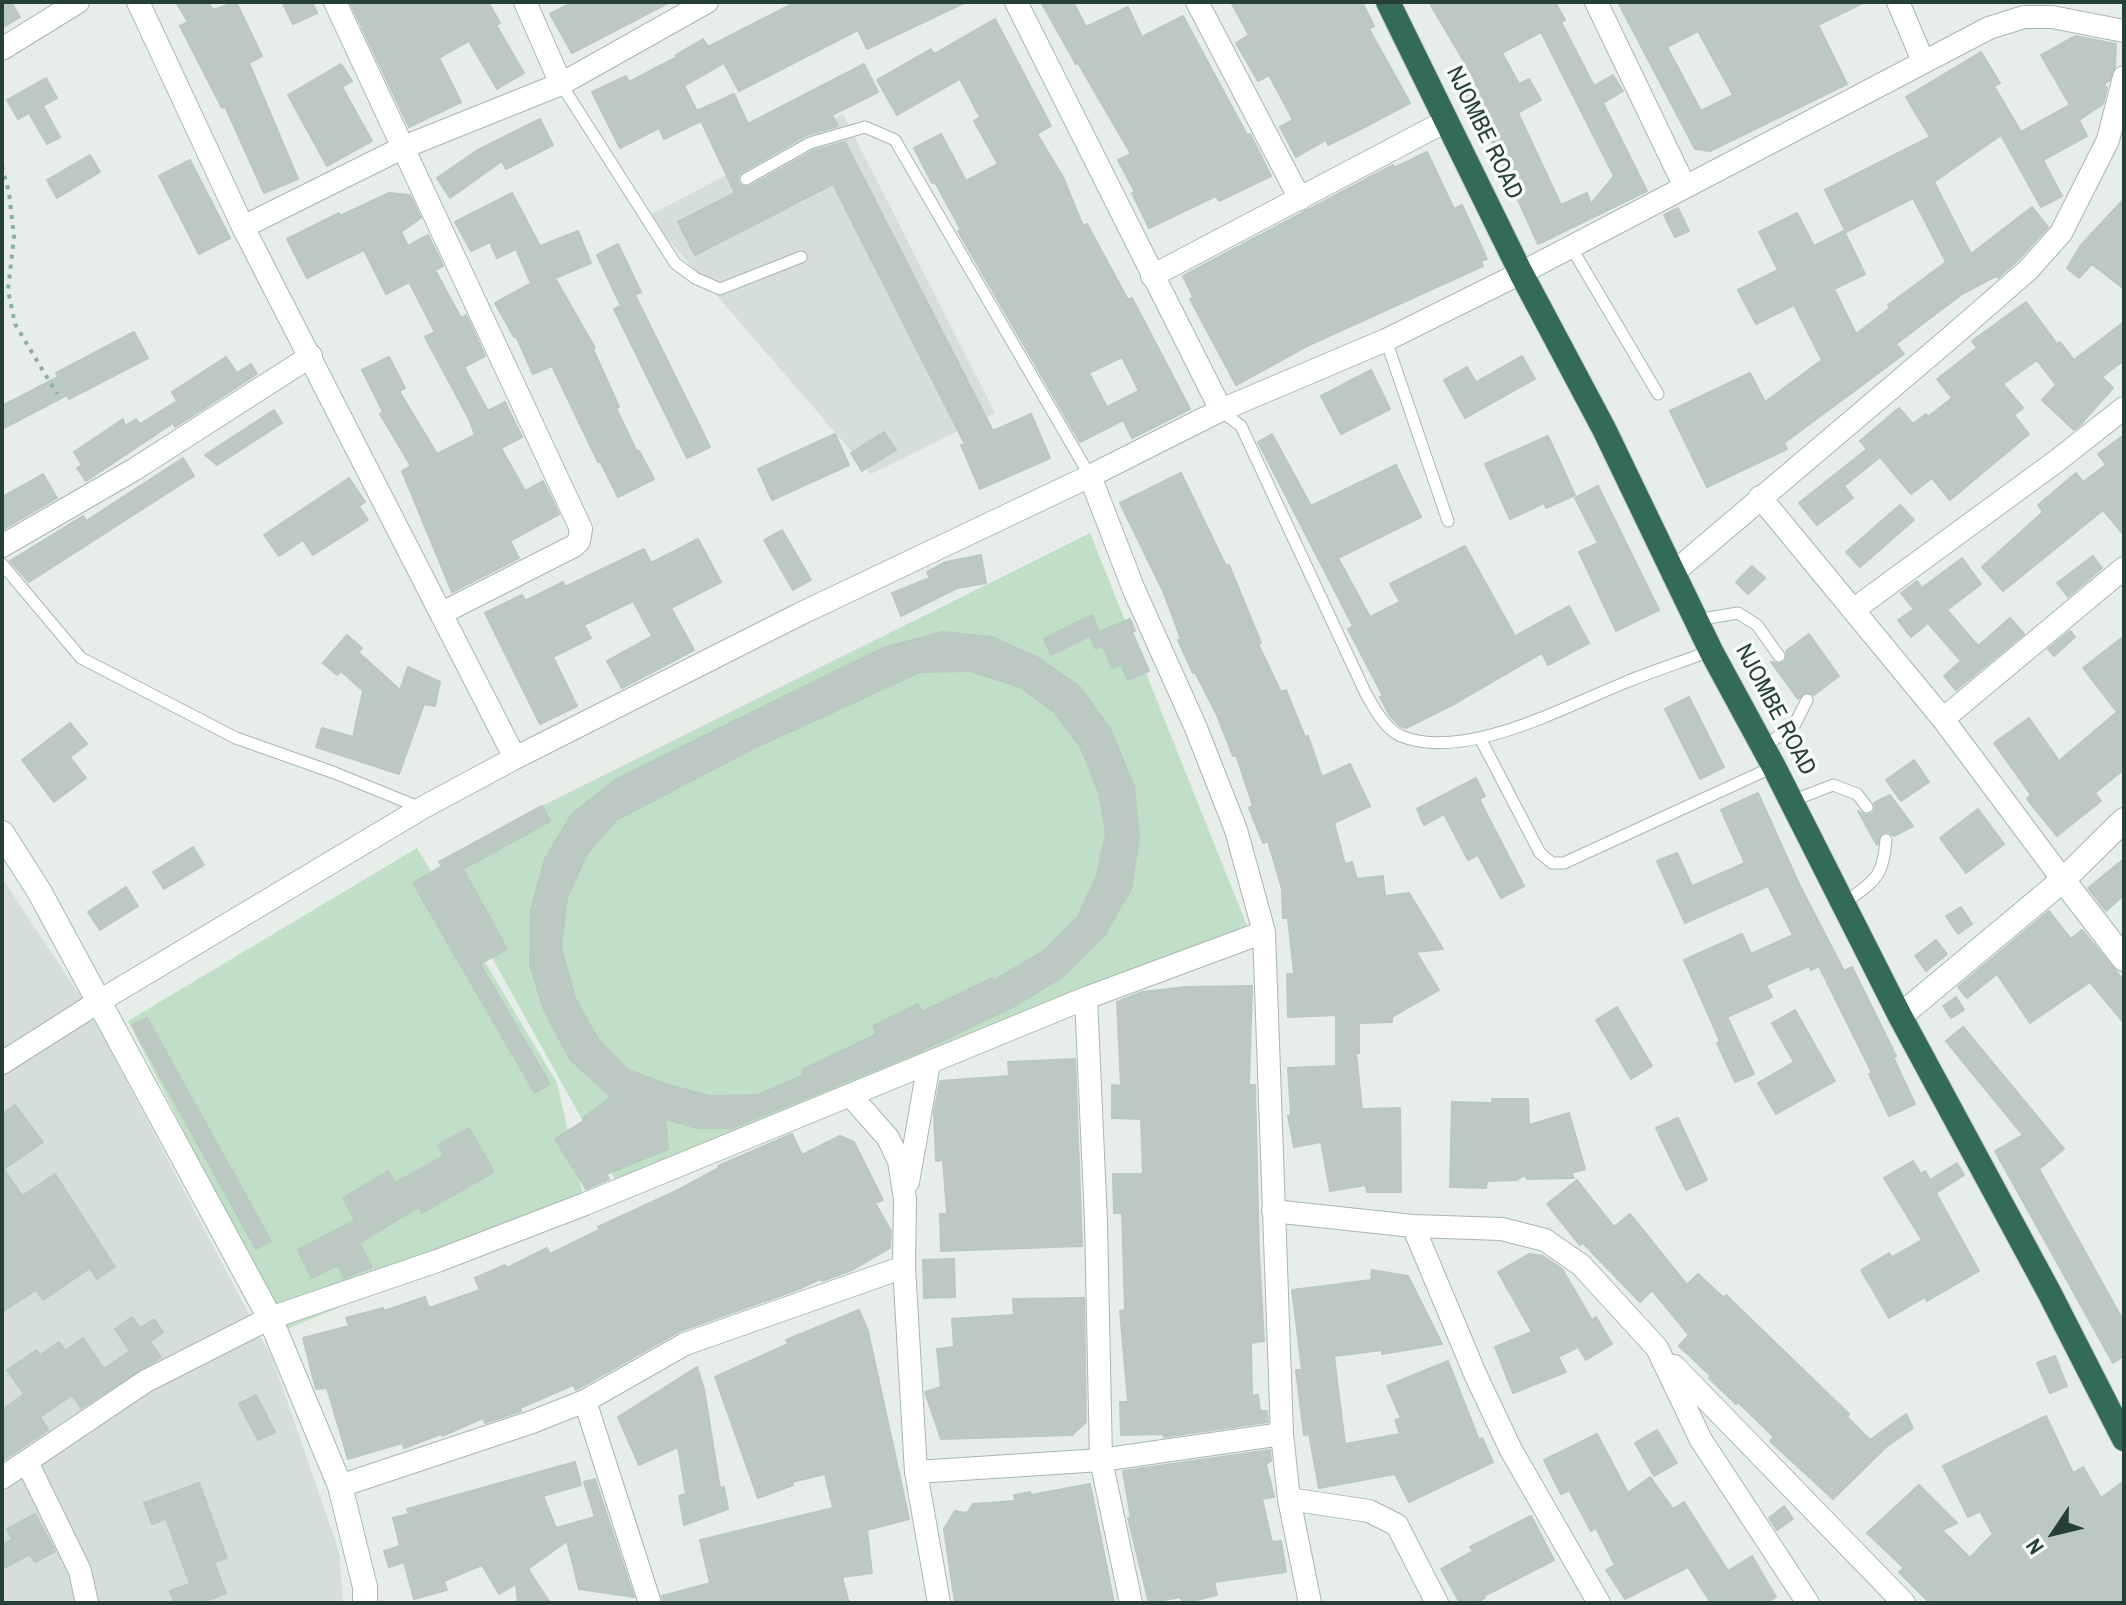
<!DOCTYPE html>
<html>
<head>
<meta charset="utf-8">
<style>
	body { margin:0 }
	#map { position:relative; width:2126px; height:1605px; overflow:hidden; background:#e7eeea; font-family:"Archivo Narrow",sans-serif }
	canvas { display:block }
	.frame { position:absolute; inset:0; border:4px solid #264036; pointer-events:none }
	.north { position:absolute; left:2014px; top:1493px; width:80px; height:80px; -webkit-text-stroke:6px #f7fbf9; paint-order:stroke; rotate:235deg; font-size:22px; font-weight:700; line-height:32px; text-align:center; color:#264036 }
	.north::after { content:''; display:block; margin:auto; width:28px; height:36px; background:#264036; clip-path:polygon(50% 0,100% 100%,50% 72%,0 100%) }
</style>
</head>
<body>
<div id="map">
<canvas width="2126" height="1605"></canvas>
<div class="frame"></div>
<div class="north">N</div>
</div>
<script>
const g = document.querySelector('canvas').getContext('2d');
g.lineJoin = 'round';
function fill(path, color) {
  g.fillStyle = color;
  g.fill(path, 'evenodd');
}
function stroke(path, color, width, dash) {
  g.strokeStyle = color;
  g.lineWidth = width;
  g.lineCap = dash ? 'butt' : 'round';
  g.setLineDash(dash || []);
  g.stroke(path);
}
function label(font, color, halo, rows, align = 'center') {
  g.font = font + ' "Archivo Narrow",sans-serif';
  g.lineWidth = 7;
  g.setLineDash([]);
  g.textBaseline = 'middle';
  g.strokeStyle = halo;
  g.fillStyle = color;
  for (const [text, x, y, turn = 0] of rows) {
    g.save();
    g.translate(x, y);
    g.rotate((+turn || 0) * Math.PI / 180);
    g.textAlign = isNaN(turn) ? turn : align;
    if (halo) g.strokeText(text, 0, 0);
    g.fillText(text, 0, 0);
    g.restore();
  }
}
const built = new Path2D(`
	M843,114L995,413L871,474L648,216Z
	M2,878L87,1006L273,1360L339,1551L343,1603H2Z`);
const green = new Path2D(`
	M1090,533L1247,926L779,1123L625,1197L439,862L542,806Z
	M417,848L557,1083L585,1204L285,1330L128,1021Z`);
const building = new Path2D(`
	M2,2H11L20,17L2,28Z
	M176,2H208L213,10L236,2L262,56L249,63L298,179L264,193L225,106L222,108L180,26L188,22Z
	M282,2H312L317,13L293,24Z
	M350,2H488L500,23L496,25L524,73L497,89L469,41L439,58L461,102L409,127Z
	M573,2H670L572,53L550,14Z
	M796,2H966L867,49L858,30L739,91L724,63L684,86L697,111L734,94L748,124L864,64L878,92L832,115L838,126L806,135L742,172L738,175V182L742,187H749L813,151L845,142L993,431L1031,414L1050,458L980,489L961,445L965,444L833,184L695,255L678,222L735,193L701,121L664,139L659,128L620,148L592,92L626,76L629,82L677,57L676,55L703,39L708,47Z
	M1041,2H1073L1086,27L1128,7L1142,37L1183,16L1247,135L1250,134L1271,176L1219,201L1216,196L1149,228L1132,193L1135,192L1118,160L1131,154L1078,63L1076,64Z
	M1231,2H1362L1374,26L1369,29L1410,103L1355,132L1328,145L1326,140L1296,157L1280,127L1293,120L1269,75L1258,81L1236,43L1249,35Z
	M1429,2H1555L1565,20L1561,22L1594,86L1613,75L1623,91L1603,103L1647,191L1538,244L1476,107L1473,109L1461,88L1475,80ZM1541,32L1614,176L1591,204L1587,193L1561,205L1518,113L1541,100L1529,79L1519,84L1502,53Z
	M1618,2H1865L1818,25L1847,84L1710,151L1695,149ZM1698,31L1733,95L1701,111L1667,47Z
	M995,19L1051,126L1037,134L1063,177L1083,226L1087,224L1128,300L1132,298L1190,409L1132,438L1123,420L1080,442L958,231L961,230L935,182L932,183L914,148L941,134L966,181L998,164L974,121L980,117L960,79L897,115L877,80L931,49L934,54ZM1122,357L1139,391L1107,407L1089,373Z
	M2075,36L2116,44L2115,67L2109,81L2104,84L2107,88L2103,104L2079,120L2087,136L2043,160L2062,196L2041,207L2001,135L1934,182L1971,254L2032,207L2048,227L2018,260L1998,278L1996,276L1962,294L1896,344L1904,354L1784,443L1787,449L1707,487L1670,411L1750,373L1765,402L1822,360L1794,305L1756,324L1738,290L1778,270L1759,232L1797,213L1814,246L1844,231L1865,274L1834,289L1856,334L1890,308L1888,305L1946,262L1913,198L1846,232L1825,190L1930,137L1906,97L1981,52L2000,83L1994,86L2021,132L2070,105L2041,55Z
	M341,64L352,81L342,87L372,141L327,166L288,95Z
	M46,78L57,98L43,106L60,137L47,144L29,113L18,119L7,100Z
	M540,119L553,145L506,169L502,161L450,198L437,178L476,151Z
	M1427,152L1454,209L1462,205L1487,259L1481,261L1483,266L1307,346L1236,385L1190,299L1193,297L1183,276L1393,165L1394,168Z
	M90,155L100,172L57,198L47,180Z
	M190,160L230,238L199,254L159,176Z
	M389,193L410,195L421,218L401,232L408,246L428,235L443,266L435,270L461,318L466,315L485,356L464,367L488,411L505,402L522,437L501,448L525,491L543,481L559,514L510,541L519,558L452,592L402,471L411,466L380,414L383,412L362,370L389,357L405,388L399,391L437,454L475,435L469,419L425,337L435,332L409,282L386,294L364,250L307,278L287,239L339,213L340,216Z
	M512,193L540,246L578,231L591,263L555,278L595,348L593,349L619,407L616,408L637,452L639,451L654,479L618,497L600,461L598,462L552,366L533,374L516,336L514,337L495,303L531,283L516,249L497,258L490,242L471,251L455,222Z
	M2124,199V289L2092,264L2079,278L2067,268L2081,245Z
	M1678,208L1689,231L1675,237L1664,215Z
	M618,244L641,292L635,295L710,447L687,458L614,309L621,306L597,255Z
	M2026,302L2057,344L2060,342L2074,360L2124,322V360L2102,377L2113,388L2079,426L2074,430L2042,400L2056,385L2037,360L2003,384L2023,408L2014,415L2029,434L1950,500L1932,478L1911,494L1880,457L1844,486L1853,498L1817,525L1799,503L1867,449L1860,441L1899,408L1913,424L1926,414L1928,417L1952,398L1937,379L1977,348L1972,341Z
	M134,332L148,358L69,399L67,395L2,429V406L58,377L56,373Z
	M1522,356L1535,379L1465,418L1444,380L1467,367L1476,382Z
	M226,357L237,373L251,364L257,374L175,427L173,423L86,481L77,468L82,465L74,452L123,419L125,426L136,419L140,424L177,401L172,392Z
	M1371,370L1390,409L1341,434L1321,396Z
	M274,410L282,423L217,465L205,455Z
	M884,432L896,450L862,471L851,453Z
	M835,434L849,465L772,500L758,469Z
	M1272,434L1311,506L1396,465L1421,517L1338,558L1370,617L1400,602L1390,584L1465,546L1515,636L1569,606L1589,643L1548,665L1542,653L1456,703L1406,728L1400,726L1390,716L1380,697L1383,696L1348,629L1353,626L1258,442Z
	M2124,435V535L2103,510L2003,591L1982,567L2043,512L2038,505L2076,473L2083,482L2106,465L2098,454Z
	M1548,436L1575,495L1546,508L1544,503L1510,519L1485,464Z
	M183,458L194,476L29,582L10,561L83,516L86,521Z
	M1181,473L1226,566L1229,565L1261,643L1258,644L1281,692L1286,690L1305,737L1308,736L1322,777L1350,764L1370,806L1334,823L1345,864L1352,862L1357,879L1383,876L1385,896L1409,893L1443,949L1416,952L1439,990L1392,1017V1022L1359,1023V1053H1356L1362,1109L1400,1108L1401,1192H1367L1366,1185L1330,1191L1321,1142L1294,1147L1288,1116L1291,1115L1288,1068L1336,1066V1015L1288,1017L1287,974H1294L1288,918H1283L1282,889L1268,841L1263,843L1249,808L1253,806L1236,755L1233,756L1216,713L1195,672L1193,673L1178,640L1181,639L1163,591L1120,503Z
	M43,474L57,498L2,530V497Z
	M349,478L365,502L359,506L368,520L313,555L303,540L279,556L264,535Z
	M1598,486L1659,610L1616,631L1579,552L1598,543L1575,498Z
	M1900,505L1914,520L1860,567L1846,552Z
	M782,530L811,580L793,590L764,540Z
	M698,539L721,582L671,608L694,650L622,688L607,661L652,636L633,601L584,625L591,638L553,657L577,706L540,724L485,613L522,595L525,601L563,582L565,587L644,549L651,563Z
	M981,555L986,583L957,588L901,616L892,593L930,578L927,572L946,562Z
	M2093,556L2102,568L2068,597L2057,583Z
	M1962,558L1981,584L1947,610L1978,646L2010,618L2024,634L1956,690L1944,676L1961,661L1928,623L1911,637L1898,620L1914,609L1901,593L1917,581L1922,588Z
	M1752,566L1765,578L1748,594L1736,582Z
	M1092,615L1099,631L1090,636L1130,619L1135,631L1132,632L1149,671L1128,680L1121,664L1112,668L1103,646L1096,649L1089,636L1051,655L1044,639Z
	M2070,631L2075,637L2054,656L2048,649Z
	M942,632L991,637L1037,657L1080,687L1110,729L1134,786L1139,838L1131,889L1104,936L1064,976L1013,1007L916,1053L732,1128H697L665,1119L668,1149L606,1174L609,1179L586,1189L555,1139L585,1120L583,1118L611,1097L570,1059L544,1010L530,965L531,910L545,859L572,814L615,780L883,648ZM970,671L1020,687L1054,712L1081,748L1099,793L1106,833L1097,875L1078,917L1045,950L993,981L992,978L922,1012L918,1004L873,1026L877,1034L802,1070L804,1075L758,1095L709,1096L669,1085L628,1070L598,1039L575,998L561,947L567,897L588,852L616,820L752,749L920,672Z
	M1809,634L1839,676L1814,695L1806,692L1798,699L1771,662L1779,664L1784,662L1787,656L1786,651Z
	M347,635L362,648L358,652L400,690L408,667L440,682L435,706L424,704L399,774L316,747L322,728L353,737L363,691L341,671L337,675L323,663Z
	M2124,636V769L2095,793L2101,801L2057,836L2027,799L2031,795L1994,743L2029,718L2059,761L2117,712L2083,668Z
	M1689,697L1724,767L1700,779L1665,709Z
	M70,723L87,744L70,757L86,778L54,802L22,760Z
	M1914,760L1929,782L1901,801L1886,780Z
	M1476,778L1485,796L1479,799L1524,886L1501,898L1478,855L1468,860L1444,814L1424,825L1417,809Z
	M1758,793L1799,884L1844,971L1852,967L1896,1056L1893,1057L1915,1104L1889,1116L1869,1074L1872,1073L1819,966L1811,970L1809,966L1766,985L1772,997L1727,1017L1754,1074L1735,1082L1717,1043L1720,1041L1684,960L1742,934L1751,954L1793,935L1768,886L1685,923L1657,861L1677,853L1692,886L1745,863L1721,810Z
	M1890,795L1913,826L1894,836L1888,832L1882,833L1877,845L1858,811L1865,815L1872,814L1875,809L1874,803Z
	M542,806L550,821L463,869L507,949L480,964L550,1084L535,1093L413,883L442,866L439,862Z
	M1978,809L2004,844L1966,873L1940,838Z
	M193,847L204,865L164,889L153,872Z
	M2124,859V895L2106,911L2088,888Z
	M126,887L138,906L100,930L88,912Z
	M1961,907L1972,924L1958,934L1946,916Z
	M2049,911L2071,939L2082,930L2124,981V1023L2090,982L2030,1023L1997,974L1967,998L1958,987Z
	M1936,940L1947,954L1926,971L1915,956Z
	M1252,986L1249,1085H1255L1259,1253L1264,1341L1251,1343L1252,1396L1258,1395L1260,1411H1267L1268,1422L1164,1437V1434L1121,1435L1120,1402H1128L1120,1311L1125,1310L1122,1213H1114L1113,1174H1143L1141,1119L1112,1118V1085L1121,1086L1117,1002L1142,992L1186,987Z
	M1956,997L1964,1010L1951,1018L1943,1006Z
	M1617,1007L1652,1066L1631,1079L1596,1020Z
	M1795,1010L1835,1081L1776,1114L1758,1083L1794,1062L1772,1023Z
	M147,1018L271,1241L256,1249L132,1025Z
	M1963,1027L2064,1149L2039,1169L2124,1322V1356L2113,1363L1995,1151L2023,1135L1946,1041Z
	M1075,1059L1082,1246L941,1251L940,1214H947L943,1160L936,1161L934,1112L940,1081L1009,1076L1008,1062Z
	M1492,1099H1528L1529,1125L1569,1113L1585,1169L1571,1173L1574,1178L1527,1179L1524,1175L1517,1180L1487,1181L1486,1188L1450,1187L1452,1102L1492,1103Z
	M15,1105L43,1142L4,1169L22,1196L55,1174L115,1267L97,1279L90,1268L43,1300L36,1290L2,1312V1114Z
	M1678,1118L1707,1180L1686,1190L1656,1128Z
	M469,1128L494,1172L422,1213L419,1207L359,1243L372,1267L344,1278L338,1265L312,1278L298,1250L355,1220L343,1198L388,1171L395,1183L444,1156L438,1145Z
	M792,1134L802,1155L840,1136L854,1142L883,1200L875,1203L891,1231L890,1248L852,1270L822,1281L820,1279L799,1289L680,1331L576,1390L573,1385L520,1408L521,1411L485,1423L483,1418L442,1436L441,1434L404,1448L402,1443L348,1459L327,1388L316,1389L303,1338L349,1326L346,1318L383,1308L384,1311L425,1297L429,1308L480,1290L475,1278L505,1265L507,1268L547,1248L550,1254L599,1230L598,1227L678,1190L719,1168L718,1166Z
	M1913,1161L1921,1174L1925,1171L1930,1180L1957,1163L1964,1175L1936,1193L1979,1271L1927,1301L1925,1297L1889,1318L1861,1270L1889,1253L1892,1257L1922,1240L1884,1178Z
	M1577,1180L1614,1227L1630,1214L1687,1285L1698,1274L1724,1298L1726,1295L1849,1414L1847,1417L1870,1440L1906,1414L1913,1428L1886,1447L1833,1499L1770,1441L1774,1437L1738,1402L1736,1404L1709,1378L1711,1376L1679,1346L1689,1335L1652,1290L1640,1302L1583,1243L1580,1245L1547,1204Z
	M1529,1254L1543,1256L1562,1269L1592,1320L1596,1317L1612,1344L1586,1360L1578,1347L1558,1357L1566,1372L1513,1393L1495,1347L1532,1332L1498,1272Z
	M954,1259L955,1297L924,1298L923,1260Z
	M1372,1270L1408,1276L1442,1344L1382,1354V1350L1334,1356L1345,1444L1400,1434L1395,1420L1401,1418L1387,1386L1448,1361L1479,1440L1482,1438L1493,1462L1409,1502L1395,1474L1319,1488L1309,1434L1304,1435L1296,1370H1302L1292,1290L1371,1280Z
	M1084,1298L1086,1422L1072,1435L941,1439L925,1392L941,1387L937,1349L954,1347L952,1319L1014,1315L1013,1299Z
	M859,1310L868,1331L909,1519L867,1530L872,1573L842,1577L849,1603H664L662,1596L710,1583L700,1540L833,1508L825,1474L792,1482L793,1485L758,1498L715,1377L788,1344L786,1340Z
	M132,1317L140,1328L154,1319L163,1332L150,1342L161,1357L81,1408L72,1395L40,1417L48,1430L2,1461V1410L24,1394L7,1370L37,1350L40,1355L59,1342L65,1351L83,1338L104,1369L130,1351L115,1329Z
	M2055,1356L2067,1386L2050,1393L2037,1363Z
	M697,1367L704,1389L720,1488L724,1487L728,1509L684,1525L679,1496L686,1494L678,1447L639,1465L618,1417Z
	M256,1395L275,1432L258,1440L239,1404Z
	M2046,1416L2073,1473L2083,1467L2101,1498L2124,1481V1603H1930L1899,1572L1904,1568L1867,1533L1919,1485L1957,1523L1942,1530L1970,1558L1981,1546L1984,1550L1982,1545L1993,1534L1980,1511L1968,1517L1943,1466Z
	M1657,1430L1677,1463L1654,1476L1635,1443Z
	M1597,1434L1628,1493L1650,1477L1673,1509L1684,1502L1728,1571L1752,1556L1776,1597L1766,1603H1711L1688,1567L1625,1599L1606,1570L1615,1565L1596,1528L1591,1531L1569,1490L1561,1494L1544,1460Z
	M1270,1450L1271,1461L1266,1464L1274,1497L1262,1499L1272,1542L1281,1541L1286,1572L1214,1582L1217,1595L1184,1603L1180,1597L1149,1603L1128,1518H1131L1123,1471Z
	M575,1462L581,1485L543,1496L556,1528L595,1517L584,1482L595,1479L634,1597L579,1589L567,1541L528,1569L550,1603H518L516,1584L499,1594L482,1565L444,1581L447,1590L414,1599L404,1562L389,1567L384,1551L400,1546L393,1518L409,1514L407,1509Z
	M199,1483L227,1558L214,1562L226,1593L200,1603H175L170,1591L190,1584L166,1519L152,1524L144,1503Z
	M1090,1484L1114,1603H955L944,1529L955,1511L967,1513L973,1504L1015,1501L1014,1495L1030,1492L1031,1495Z
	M1784,1506L1793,1519L1777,1530L1769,1518Z
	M35,1514L55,1551L35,1562L30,1554L2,1569V1545L12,1539L7,1529Z
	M1531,1516L1554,1560L1484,1596L1485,1598L1476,1603H1460L1441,1569L1473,1551L1470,1547Z`);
const path = new Path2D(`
	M2,166L9,193L14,237L8,290L15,324L57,394`);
const lane = new Path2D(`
	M561,84L675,263L695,278L720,289L801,257
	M746,179L810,143L865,127L895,140L1090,476
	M1571,247L1658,394
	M1386,340L1448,521
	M1221,411L1241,426L1366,694C1375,709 1384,728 1401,736C1464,762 1564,707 1624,683C1652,671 1682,662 1710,651
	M2,564L81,658L236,738L335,773L421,808
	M1696,620L1738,613L1757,625L1779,656
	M1480,738L1540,853L1552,863H1564L1773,767
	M1764,747L1795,724L1807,700
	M1792,801L1833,785L1857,794L1867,807
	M1843,904C1873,881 1883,880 1886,840`);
const street = new Path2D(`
	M138,2L243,227L515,758
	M335,2L581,529L579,541L574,546L442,613
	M525,2L561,84
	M1016,2L1221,410
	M1197,2L1300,199
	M1596,2L1685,187
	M1898,2L1923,61
	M2,49L78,2
	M243,227L404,147L561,84L707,2
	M1152,276L1446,121
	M1090,476L1134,590L1196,728L1236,830L1264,932L1282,1434L1289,1499L1310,1603
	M1760,497L1943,719L2063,880
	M2,546L135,469L311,356
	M1673,573L1950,338L2028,270L2061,233L2108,140L2124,77
	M1853,610L2058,460L2124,408
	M1943,719L2124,568
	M1086,998L1096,1222L1101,1460L1131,1603
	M2,1063L98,1002L422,808L515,758L800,614L1090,476L1221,410L1386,340L1521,273L1989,28L2024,17H2052L2124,31
	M851,1096L888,1138L899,1161L905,1199L904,1267L916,1472L939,1603
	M908,1182L929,1063
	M1273,1211L1413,1226L1502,1229L1545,1240L1581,1265L1657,1348L1701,1440L1808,1603
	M1413,1226L1476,1376L1511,1450L1599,1603
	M1674,1366L1904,1603
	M585,1401L650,1603
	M27,1462L80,1571L87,1603
	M916,1472L1101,1460L1282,1434
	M2,1478L146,1381L270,1318L437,1261L585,1204L1086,998L1264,932
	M340,1486L532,1422L585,1401L685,1344L904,1267
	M1289,1499L1369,1511L1397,1525L1437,1603`);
const secondary = new Path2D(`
	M2,833L39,891L270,1318L340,1486L365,1587V1603
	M2063,880L2124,959
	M1900,1016L2063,880L2124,820`);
const highway = new Path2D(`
	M1388,2L1521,273L1604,429L1711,651L1774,767L1900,1016L2049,1292L2124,1439`);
const streetNames = [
	["NJOMBE ROAD",1484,133,64],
	["NJOMBE ROAD",1775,710,62]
];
fill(built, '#d5ded9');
fill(green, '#c1dec6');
fill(building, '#bcc9c3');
stroke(building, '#b9c8c0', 2);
stroke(lane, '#a9b6b0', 13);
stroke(street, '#a9b6b0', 24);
stroke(secondary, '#a6b9b0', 26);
stroke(highway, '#c2cac7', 26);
stroke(path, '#89b09f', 4, [4, 6]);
stroke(lane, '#fff', 11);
stroke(street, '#fff', 22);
stroke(secondary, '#fff', 24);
stroke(highway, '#346a58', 24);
label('24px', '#264036', '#f7fbf9', streetNames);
</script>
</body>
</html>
